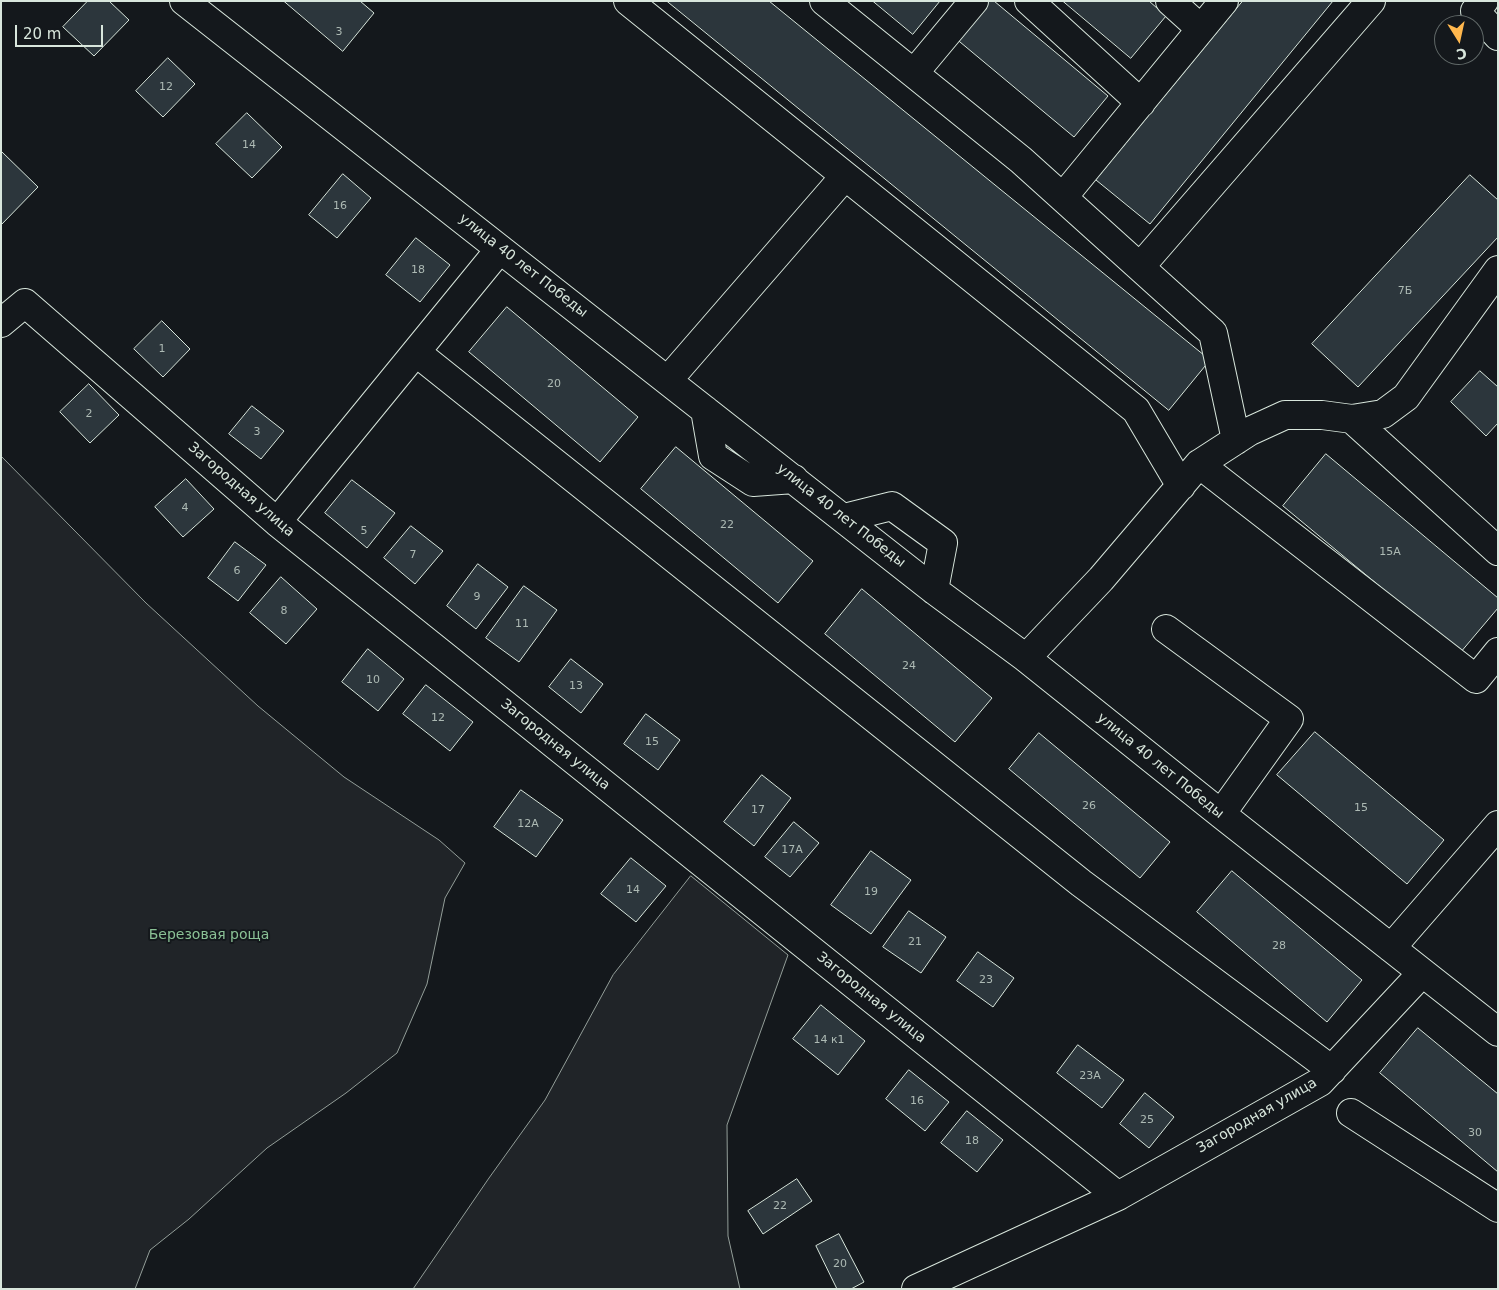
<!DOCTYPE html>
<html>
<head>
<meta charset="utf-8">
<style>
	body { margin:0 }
	#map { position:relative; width:1499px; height:1290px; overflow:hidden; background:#14181c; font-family:"DejaVu Sans",sans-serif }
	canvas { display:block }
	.frame { position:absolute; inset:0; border:2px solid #d8e6dc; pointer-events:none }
	.north { position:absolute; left:1434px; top:15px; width:50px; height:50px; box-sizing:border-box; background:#14181c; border:1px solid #626a69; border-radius:50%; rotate:170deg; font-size:14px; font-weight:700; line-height:20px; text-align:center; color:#d8e6dc }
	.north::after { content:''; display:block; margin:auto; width:18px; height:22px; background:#ffb74d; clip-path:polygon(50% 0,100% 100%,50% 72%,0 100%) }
	.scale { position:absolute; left:15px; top:25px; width:88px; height:22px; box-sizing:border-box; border:2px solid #d8e6dc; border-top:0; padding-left:6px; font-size:15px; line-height:18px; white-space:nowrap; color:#d8e6dc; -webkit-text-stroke:4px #14181c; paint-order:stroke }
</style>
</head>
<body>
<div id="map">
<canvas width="1499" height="1290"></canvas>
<div class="frame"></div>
<div class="north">С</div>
<div class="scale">20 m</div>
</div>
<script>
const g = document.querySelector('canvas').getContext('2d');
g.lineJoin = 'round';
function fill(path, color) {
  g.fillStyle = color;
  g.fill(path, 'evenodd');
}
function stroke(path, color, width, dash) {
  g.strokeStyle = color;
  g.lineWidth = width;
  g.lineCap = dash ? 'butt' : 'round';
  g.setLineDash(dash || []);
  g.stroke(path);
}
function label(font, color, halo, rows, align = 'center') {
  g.font = font + ' "DejaVu Sans",sans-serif';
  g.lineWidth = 4;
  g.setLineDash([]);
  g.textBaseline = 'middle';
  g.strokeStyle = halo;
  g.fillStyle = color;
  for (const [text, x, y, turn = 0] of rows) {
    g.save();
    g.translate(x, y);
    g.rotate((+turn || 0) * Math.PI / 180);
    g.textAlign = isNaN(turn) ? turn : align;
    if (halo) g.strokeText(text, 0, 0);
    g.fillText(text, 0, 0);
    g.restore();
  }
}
const green = new Path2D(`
	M1,456L146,603L258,706L344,777L439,840L465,863L445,898L427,984L397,1053L346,1093L267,1148L189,1219L150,1250L135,1289H1Z
	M691,876L788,955L727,1125L728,1236L740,1289H413L489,1178L545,1100L613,975Z`);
const building = new Path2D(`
	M88,1H109L129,20L94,56L63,27Z
	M284,1H360L374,13L343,51Z
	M667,1H769L1210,360L1169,410Z
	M873,1H940L913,34Z
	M983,1H994L1108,96L1074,137L954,37Z
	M1063,1H1149L1166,16L1131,58Z
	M1243,1H1333L1150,224L1096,180Z
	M168,58L195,84L163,117L136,91Z
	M247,113L282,147L252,178L216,144Z
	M1,151L38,187L1,225Z
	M343,174L371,198L337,238L309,215Z
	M1470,175L1498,200V237L1358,387L1312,344Z
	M416,238L450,265L420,302L386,275Z
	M507,307L638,417L600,462L469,352Z
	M162,321L190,349L163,377L134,349Z
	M1480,371L1498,387V423L1486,436L1451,402Z
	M89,384L119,415L90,443L60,412Z
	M252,406L284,431L261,459L229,434Z
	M676,447L813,561L778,603L641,489Z
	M1326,454L1498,598V608L1460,653L1283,506Z
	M186,479L214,509L183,537L155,507Z
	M352,480L395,513L367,548L325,513Z
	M411,526L443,551L415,584L384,558Z
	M235,542L266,565L238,601L208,578Z
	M478,564L508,587L476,629L447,606Z
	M281,577L317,609L286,644L250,613Z
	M524,586L557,610L519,662L486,638Z
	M862,589L992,698L955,742L825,634Z
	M368,649L404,679L378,711L342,682Z
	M571,659L603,684L581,713L549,687Z
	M426,685L473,722L450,751L403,714Z
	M646,714L680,740L658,770L624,744Z
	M1315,732L1444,840L1407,884L1277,775Z
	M1039,733L1170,842L1140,878L1009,769Z
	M762,775L791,798L754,846L724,822Z
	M521,790L563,820L536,857L494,827Z
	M794,822L819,843L790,877L765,857Z
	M871,851L911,880L871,934L831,905Z
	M631,858L666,886L636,922L601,894Z
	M1232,871L1362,980L1327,1022L1197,912Z
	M909,911L946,937L921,973L883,947Z
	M978,952L1014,978L993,1007L957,981Z
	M821,1005L865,1041L838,1075L793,1039Z
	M1418,1028L1498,1094V1172L1380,1073Z
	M1078,1045L1124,1080L1102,1108L1057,1073Z
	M909,1070L949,1102L925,1131L886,1099Z
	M1145,1093L1174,1117L1149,1148L1120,1124Z
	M967,1111L1003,1140L977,1172L941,1143Z
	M797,1179L812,1201L763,1234L748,1211Z
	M839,1234L864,1282L851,1289H837L816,1246Z`);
const minor = new Path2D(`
	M184,1L934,590L1026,658L1221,814L1498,1032
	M628,1L1136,410L1181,486
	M824,1L1021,160L1213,333L1236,440
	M1029,1L1141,103
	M1170,1L1201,29
	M1484,1L1475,11L1498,36
	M914,73L974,1
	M1063,197L1224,1
	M1140,267L1371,1
	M1,323L25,303L277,522L1118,1196
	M427,361L1081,883L1332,1070
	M668,380L845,176
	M705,410L713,456L753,482L794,479
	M1352,419L1498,551
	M1199,464L1476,679L1498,652
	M844,518L892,506L943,543L934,590
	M277,522L500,249
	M1166,629L1289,719L1221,814
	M1026,658L1101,579L1199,464L1250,431L1285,415H1322L1352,419L1383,414L1406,397L1498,270
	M1391,948L1498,825
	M1351,1113L1498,1208
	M916,1289L1118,1196L1320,1082L1422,973`);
const numberNames = [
	["3",339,32],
	["12",166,87],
	["14",249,145],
	["16",340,206],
	["18",418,270],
	["7Б",1405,291],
	["1",162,349],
	["20",554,384],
	["2",89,414],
	["3",257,432],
	["4",185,508],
	["22",727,525],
	["5",364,531],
	["15А",1390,552],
	["7",413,555],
	["6",237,571],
	["9",477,597],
	["8",284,611],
	["11",522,624],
	["24",909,666],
	["10",373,680],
	["13",576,686],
	["12",438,718],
	["15",652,742],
	["26",1089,806],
	["15",1361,808],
	["17",758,810],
	["12А",528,824],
	["17А",792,850],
	["14",633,890],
	["19",871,892],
	["21",915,942],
	["28",1279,946],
	["23",986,980],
	["14 к1",829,1040],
	["23А",1090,1076],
	["16",917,1101],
	["25",1147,1120],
	["30",1475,1133],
	["18",972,1141],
	["22",780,1206],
	["20",840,1264]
];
const streetNames = [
	["улица 40 лет Победы",523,266,38],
	["Загородная улица",241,490,41],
	["улица 40 лет Победы",841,516,38],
	["Загородная улица",555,745,39],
	["улица 40 лет Победы",1160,766,39],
	["Загородная улица",871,998,39],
	["Загородная улица",1257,1116,-30]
];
const parkNames = [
	["Березовая роща",209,935]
];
fill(green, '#202428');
stroke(green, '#939e99', 1);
fill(building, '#2c363c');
stroke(building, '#d8e6dc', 1);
stroke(minor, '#d8e6dc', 30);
stroke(minor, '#14181c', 28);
label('11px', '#adbab4', null, numberNames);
label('14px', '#d8e6dc', '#14181c', streetNames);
label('14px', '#8ac095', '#14181c', parkNames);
</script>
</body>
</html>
